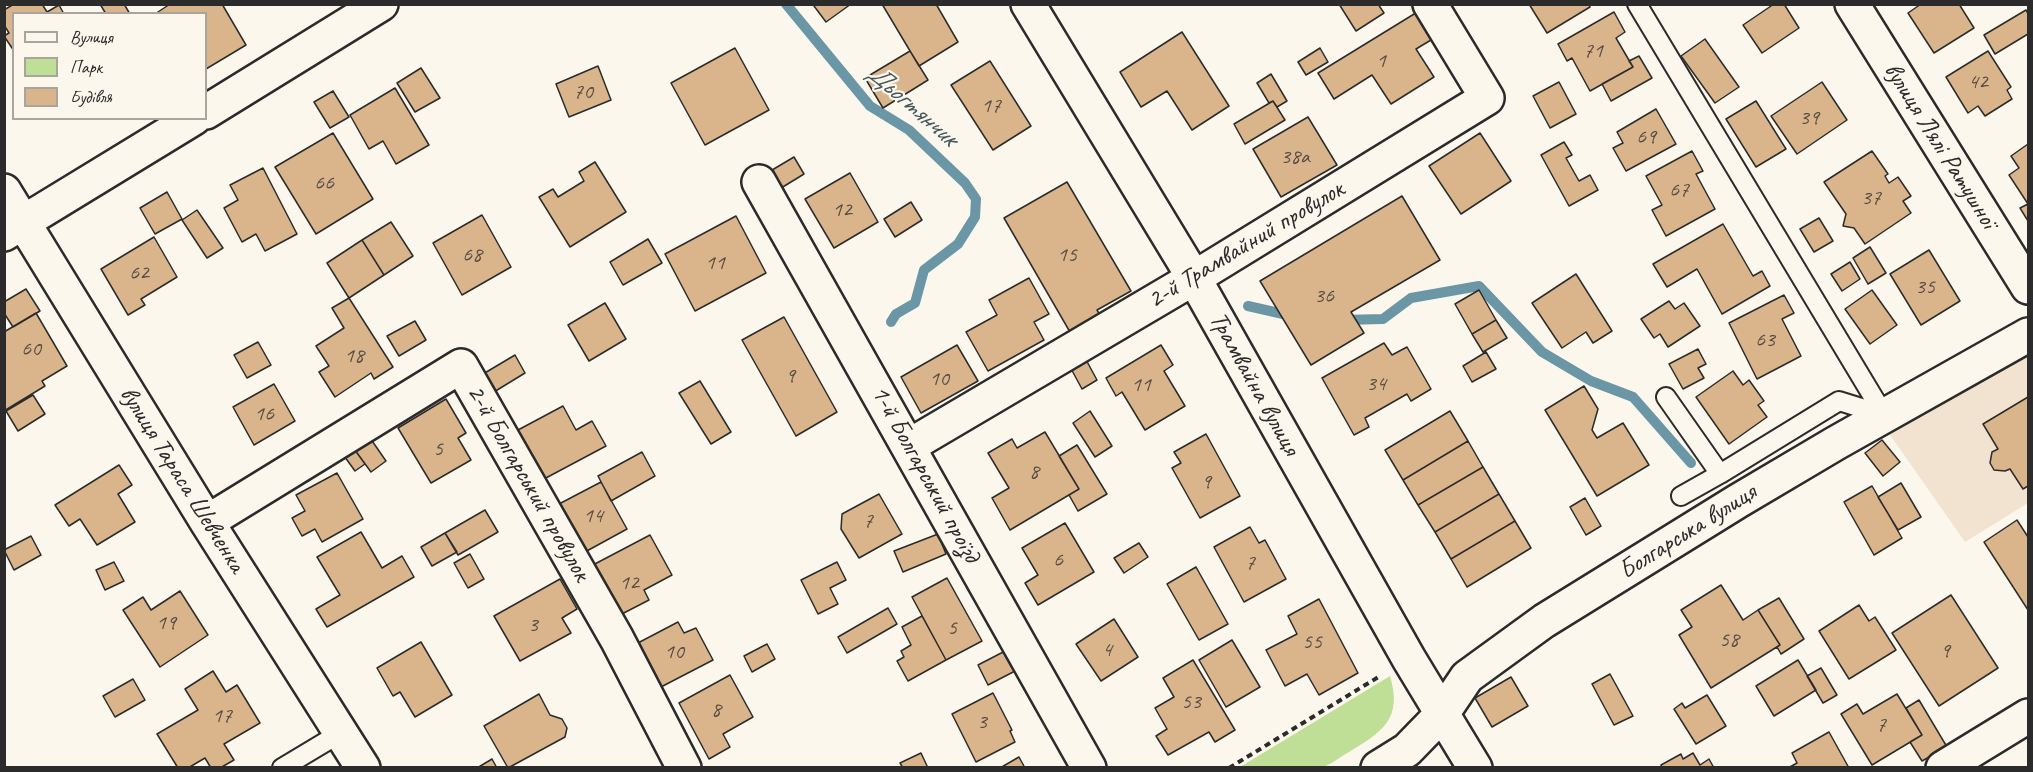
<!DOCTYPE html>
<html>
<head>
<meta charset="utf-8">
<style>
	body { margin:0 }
	#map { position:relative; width:2033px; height:772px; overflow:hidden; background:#fbf7ec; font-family:Caveat,sans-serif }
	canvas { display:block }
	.frame { position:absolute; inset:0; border:6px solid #2b2b2b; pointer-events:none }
	.legend { position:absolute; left:12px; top:12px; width:195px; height:108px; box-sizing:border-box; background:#fbf7ec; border:2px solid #a8a59f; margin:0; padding:8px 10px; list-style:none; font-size:18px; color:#2b2b2b }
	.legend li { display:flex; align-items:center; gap:12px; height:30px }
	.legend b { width:30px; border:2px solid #a8a59f }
</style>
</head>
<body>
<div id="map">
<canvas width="2033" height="772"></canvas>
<div class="frame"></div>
<ul class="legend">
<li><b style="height:8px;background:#fbf7ec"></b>Вулиця</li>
<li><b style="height:16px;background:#bfdf97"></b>Парк</li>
<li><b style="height:16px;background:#dab48b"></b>Будівля</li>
</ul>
</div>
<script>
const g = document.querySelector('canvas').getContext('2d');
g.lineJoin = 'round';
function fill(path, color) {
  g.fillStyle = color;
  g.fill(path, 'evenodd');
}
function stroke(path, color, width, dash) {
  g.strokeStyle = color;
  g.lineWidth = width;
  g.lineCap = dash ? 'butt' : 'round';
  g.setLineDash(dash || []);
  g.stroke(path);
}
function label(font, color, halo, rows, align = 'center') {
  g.font = font + ' Caveat,sans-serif';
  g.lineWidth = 4.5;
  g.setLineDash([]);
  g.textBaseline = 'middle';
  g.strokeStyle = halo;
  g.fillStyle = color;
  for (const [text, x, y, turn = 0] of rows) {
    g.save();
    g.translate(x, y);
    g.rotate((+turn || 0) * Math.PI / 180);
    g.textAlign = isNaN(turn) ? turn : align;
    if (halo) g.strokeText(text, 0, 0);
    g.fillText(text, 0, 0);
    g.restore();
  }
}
const built = new Path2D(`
	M2027,353L2028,354V503L1965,542L1888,432Z`);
const green = new Path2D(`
	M1390,676C1403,719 1382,732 1349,752C1340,757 1329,766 1320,768C1294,770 1266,768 1240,767Z`);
const stream = new Path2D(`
	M786,4L870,106L909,130L965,183L976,199L975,217L958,244L924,270L915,303L896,314L891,322
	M1248,306L1292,316
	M1343,320L1383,319L1411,298L1479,286L1542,352L1591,381L1633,397L1691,463`);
const building = new Path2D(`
	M14,4H42L47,12L59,5L64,14H14V51L4,36L9,33L4,25V10Z
	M100,4H124L130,14H106Z
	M170,4H222L246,45L206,69V14H155Z
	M815,4H851L826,22L814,6Z
	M882,4H936L958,42L919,66Z
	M1339,4H1378L1384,13L1356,31Z
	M1529,4H1589L1590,7L1547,33Z
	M1774,4H1784L1799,28L1762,53L1743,25Z
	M1921,4H1959L1974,28L1934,53L1908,13Z
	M2026,10L2028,14V34L1995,54L1984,35Z
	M1419,11L1436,37L1416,49L1434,77L1391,104L1372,75L1334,99L1318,73Z
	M1614,12L1625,32L1616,38L1633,67L1590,91L1572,58L1567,61L1558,44Z
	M1182,32L1229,106L1192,130L1167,91L1141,107L1120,72Z
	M1705,39L1739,87L1715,103L1681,56Z
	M735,48L769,110L705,145L671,83Z
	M1320,48L1328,62L1306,75L1298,62Z
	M910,51L928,80L883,108L865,78Z
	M1988,51L2011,87L2007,90L2012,99L1985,116L1978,106L1968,113L1946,77Z
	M1639,56L1652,78L1611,101L1602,84L1633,67L1629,61Z
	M990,61L1031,126L993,150L951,85Z
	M598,66L611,100L569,117L556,84Z
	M421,68L440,98L415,112L397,83Z
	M1271,74L1287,101L1277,107L1273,101L1269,103L1257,83Z
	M1559,82L1576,114L1550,128L1533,96Z
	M1822,82L1847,120L1797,154L1771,116Z
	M395,88L429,145L396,164L383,141L369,149L350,115Z
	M333,91L349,117L330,128L314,102Z
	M1273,101L1285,120L1245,144L1234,124Z
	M1756,101L1786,149L1756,167L1726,119Z
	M1656,109L1676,144L1626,171L1613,148L1623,143L1617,132Z
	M1308,117L1337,165L1281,197L1253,149Z
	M333,133L373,199L316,234L275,167Z
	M1480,133L1511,181L1461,214L1429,166Z
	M1564,142L1572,155L1566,158L1579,181L1590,175L1598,190L1569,206L1541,155Z
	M2028,144V221L2020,208L2028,204L2009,175L2019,168L2011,156Z
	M1692,151L1703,171L1696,174L1715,209L1666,236L1652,210L1662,205L1646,176Z
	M1872,151L1888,174L1885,176L1889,183L1898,177L1911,196L1903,201L1911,213L1865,244L1854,228L1843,226L1846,214L1824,182Z
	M794,157L804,174L773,193L762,176Z
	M595,162L626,212L570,247L539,197L553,189L558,197L584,181L579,172Z
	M263,168L297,234L265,251L256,234L242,242L224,208L238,200L230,185Z
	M850,173L878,222L834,248L805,199Z
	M1067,182L1131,291L1097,310L1100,315L1070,332L1004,218Z
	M167,192L182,219L155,234L140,208Z
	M1402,196L1440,260L1351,312L1364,333L1311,365L1260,281Z
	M911,202L922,220L895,237L884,219Z
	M197,210L223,248L207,258L182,220Z
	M482,215L511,267L462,295L433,243Z
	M736,216L766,273L695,311L665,254Z
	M1819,218L1833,241L1814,252L1800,229Z
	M391,222L413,256L384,275L362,240Z
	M1723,224L1753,276L1762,271L1770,286L1722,314L1697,269L1667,287L1653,264Z
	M154,237L177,277L141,299L145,305L128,315L101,269Z
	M648,239L662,263L623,285L610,262Z
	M362,240L384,275L349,298L327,263Z
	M1870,247L1886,273L1868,284L1853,258Z
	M1929,250L1960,301L1921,325L1890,274Z
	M1850,262L1860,279L1842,291L1831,274Z
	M1576,274L1612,331L1593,343L1586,332L1562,348L1532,303Z
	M1029,278L1049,314L1034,322L1044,340L988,371L966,332L997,315L989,300Z
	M26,289L40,311L13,327L4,313V302Z
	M1479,290L1496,320L1472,334L1455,304Z
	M1872,290L1897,325L1870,344L1845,309Z
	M1784,295L1794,313L1782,319L1801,356L1757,379L1729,323Z
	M349,298L393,367L374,379L371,373L335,397L319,372L329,366L316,346L344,328L332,308Z
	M1669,301L1675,309L1684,303L1700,326L1668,347L1660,334L1654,338L1641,319Z
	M605,303L626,339L589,361L568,325Z
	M36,313L67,366L42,381L45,386L4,411V332Z
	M784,317L837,412L796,436L742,340Z
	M1496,320L1507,338L1483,352L1472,334Z
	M415,321L426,340L399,356L387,336Z
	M258,342L271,365L247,378L234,355Z
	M1384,343L1392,355L1407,347L1431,389L1411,401L1407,394L1365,418L1369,427L1354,435L1322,378Z
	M957,345L978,381L921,413L901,377Z
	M1161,345L1173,365L1164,371L1185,406L1145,430L1122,392L1116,396L1106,378Z
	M1698,349L1706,364L1698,368L1704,378L1683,389L1669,364Z
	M1486,352L1496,369L1472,382L1463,366Z
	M515,355L525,373L489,395L478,377Z
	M1084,356L1097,380L1082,389L1069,365Z
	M1733,371L1743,385L1749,380L1764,401L1758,405L1767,417L1729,444L1696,397Z
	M700,381L731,432L711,444L679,393Z
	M274,384L295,421L254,445L233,407Z
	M1584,386L1598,409L1592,430L1597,438L1623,423L1649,465L1597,496L1545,410Z
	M33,395L45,414L18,431L6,411Z
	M2028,397V486L2023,489L2010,469L2005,471L1994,470L1990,463L1992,452L1998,449L1983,424Z
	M446,399L466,433L458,438L471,460L431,483L398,428Z
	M563,406L576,430L592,421L606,446L544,479L518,430Z
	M1090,411L1112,446L1095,457L1073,423Z
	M1450,411L1468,441L1403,480L1385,450Z
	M1045,432L1079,489L1010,530L992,498L1009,488L988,453L1012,439L1017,448Z
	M1206,434L1240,496L1200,518L1172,468L1181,463L1174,452Z
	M368,435L386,461L371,472L352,446Z
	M1882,440L1900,462L1883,476L1865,453Z
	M1468,441L1483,467L1418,505L1403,480Z
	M1077,445L1107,494L1078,511L1069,495L1079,489L1059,456Z
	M352,446L365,464L355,471L342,453Z
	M642,452L655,476L611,501L598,476Z
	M119,465L132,485L118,494L135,522L97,545L80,519L69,526L55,505Z
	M1483,467L1499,494L1435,532L1418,505Z
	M337,473L363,519L322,542L315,529L302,536L292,518L305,511L296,495Z
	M601,482L627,529L585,552L559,504Z
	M1901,483L1921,517L1898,530L1878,497Z
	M1872,486L1902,538L1874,555L1844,502Z
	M879,494L902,534L859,558L841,529L842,514Z
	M1499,494L1515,521L1451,559L1435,532Z
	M1585,498L1601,526L1586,535L1570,507Z
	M485,510L498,532L458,555L445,533Z
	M2017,520L2028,537V610L1984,542Z
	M1515,521L1531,548L1467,587L1451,559Z
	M1065,523L1094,572L1038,605L1025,583L1038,575L1022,548Z
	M1250,527L1259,543L1265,540L1286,579L1244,602L1214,547Z
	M361,532L382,568L402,556L414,577L327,627L316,609L340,595L317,557Z
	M445,533L457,552L432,566L421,547Z
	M938,534L946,554L903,572L894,551Z
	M650,535L672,575L644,590L649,600L618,616L591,566Z
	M31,536L41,555L14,570L4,550Z
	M1139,543L1148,557L1124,573L1114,558Z
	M470,554L484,579L468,588L454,563Z
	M114,562L124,581L105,590L96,570Z
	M837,562L846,580L830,588L838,604L818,614L801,580Z
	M1196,567L1228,624L1199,640L1167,584Z
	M947,578L982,641L946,660L912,597Z
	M560,579L577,609L562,618L571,633L520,661L494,616Z
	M1721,585L1743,620L1758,610L1780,645L1711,688L1679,635L1692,627L1681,610Z
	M180,591L208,635L160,667L123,610L143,597L151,610Z
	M1951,595L1998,668L1939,706L1892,633Z
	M1779,598L1804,639L1781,654L1777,647L1780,645L1758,610Z
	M1319,599L1358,673L1319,695L1307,674L1285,686L1266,650L1297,634L1288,616Z
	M1859,605L1869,621L1875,617L1896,650L1849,679L1819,631Z
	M888,608L897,624L847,653L838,637Z
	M922,616L946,660L908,681L897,661L904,657L901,651L911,645L902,627Z
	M1114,619L1138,657L1101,681L1076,644Z
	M678,622L684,633L696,628L713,660L659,688L636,644Z
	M1232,640L1260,687L1226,707L1199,660Z
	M421,642L452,695L415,717L400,692L393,696L377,668Z
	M767,644L775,659L752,672L744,656Z
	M1007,650L1017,670L988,685L978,665Z
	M1193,660L1235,730L1215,742L1209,732L1168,755L1156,736L1167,729L1155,708L1174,697L1163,678Z
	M1798,660L1816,690L1774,716L1756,686Z
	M1821,668L1837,695L1823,703L1807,676Z
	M213,671L226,692L237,685L260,723L224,744L234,760L220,768H211L205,758L188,768H178L157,734L198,710L185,689Z
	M1610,674L1633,716L1614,725L1592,684Z
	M730,675L753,717L723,734L730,747L709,759L679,703Z
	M1511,677L1528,706L1492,727L1475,698Z
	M133,679L145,700L115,717L103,696Z
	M993,693L1012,730L1010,731L1015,742L976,762L952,714Z
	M539,694L550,715L562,719L567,728L565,737L508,768L484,726Z
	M1897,694L1922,735L1872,765L1841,714L1857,704L1863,714Z
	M1707,695L1726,726L1696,744L1674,709L1682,703L1685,708Z
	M1919,700L1947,747L1922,761L1910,742L1922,735L1906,708Z
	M1829,732L1849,768H1788L1797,763L1792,753Z
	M921,753L928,768H903L900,763Z
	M1693,753L1700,765L1709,759L1714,768H1662L1661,765L1681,754L1683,759Z
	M1019,757L1025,768H1000Z
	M492,759L497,768H477Z`);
const path = new Path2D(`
	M1229,768L1380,676`);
const service = new Path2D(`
	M1637,4L1884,415
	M1666,397L1720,474
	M1681,496L1720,474L1839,401L1884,415
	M282,768L342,732`);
const minor = new Path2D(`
	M1028,4L1194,278L1409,659L1475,768
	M1852,4L2028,287
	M206,112L381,4
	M759,182L1089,768
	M4,191L207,522L363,768
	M4,234L194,118
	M909,446L1194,278L1487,98L1430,4
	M207,522L461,366L617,639L684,768
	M1378,768L1407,750L1442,714L1467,677L1544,621L1738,501L1836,443L2028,335
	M1943,768L2028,716`);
const numberNames = [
	["71",1593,51],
	["1",1381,61],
	["42",1978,82],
	["70",583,92],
	["17",991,106],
	["39",1809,118],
	["69",1646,137],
	["38а",1295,157],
	["66",324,183],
	["67",1679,190],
	["37",1871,198],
	["12",842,210],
	["68",472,255],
	["15",1067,255],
	["11",715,263],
	["62",139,273],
	["35",1925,287],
	["36",1324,296],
	["63",1765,340],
	["60",31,349],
	["18",354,356],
	["9",790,376],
	["10",939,379],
	["34",1376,384],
	["11",1141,385],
	["16",264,414],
	["5",438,449],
	["8",1034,472],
	["9",1206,482],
	["14",593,516],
	["7",868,521],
	["6",1058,560],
	["7",1250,563],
	["12",629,583],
	["19",166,623],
	["3",533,625],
	["5",952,628],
	["58",1729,640],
	["55",1312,642],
	["4",1107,650],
	["9",1945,651],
	["10",674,652],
	["53",1191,702],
	["8",716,710],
	["17",222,716],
	["3",982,722],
	["7",1881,725]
];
const streetNames = [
	["вулиця Лялі Ратушної",1940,146,58],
	["2-й Трамвайний провулок",1246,245,-31],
	["Трамвайна вулиця",1254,384,61],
	["1-й Болгарський проїзд",925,474,61],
	["вулиця Тараса Шевченка",182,480,58],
	["2-й Болгарський провулок",528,483,60],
	["Болгарська вулиця",1688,532,-32]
];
const waterNames = [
	["Дьогтянчик",912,106,41]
];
fill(built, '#f1e3cf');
fill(green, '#bfdf97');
stroke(stream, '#6a96a5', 10);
fill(building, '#dab48b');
stroke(building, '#2b2b2b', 1.5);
stroke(service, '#2b2b2b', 22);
stroke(minor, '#2b2b2b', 38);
stroke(path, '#2b2b2b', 4, [6, 4.5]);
stroke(service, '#fbf7ec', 18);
stroke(minor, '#fbf7ec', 33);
label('22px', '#574d43', null, numberNames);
label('26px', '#2b2b2b', '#fbf7ec', streetNames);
label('italic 27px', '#45585e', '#fbf7ec', waterNames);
</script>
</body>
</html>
